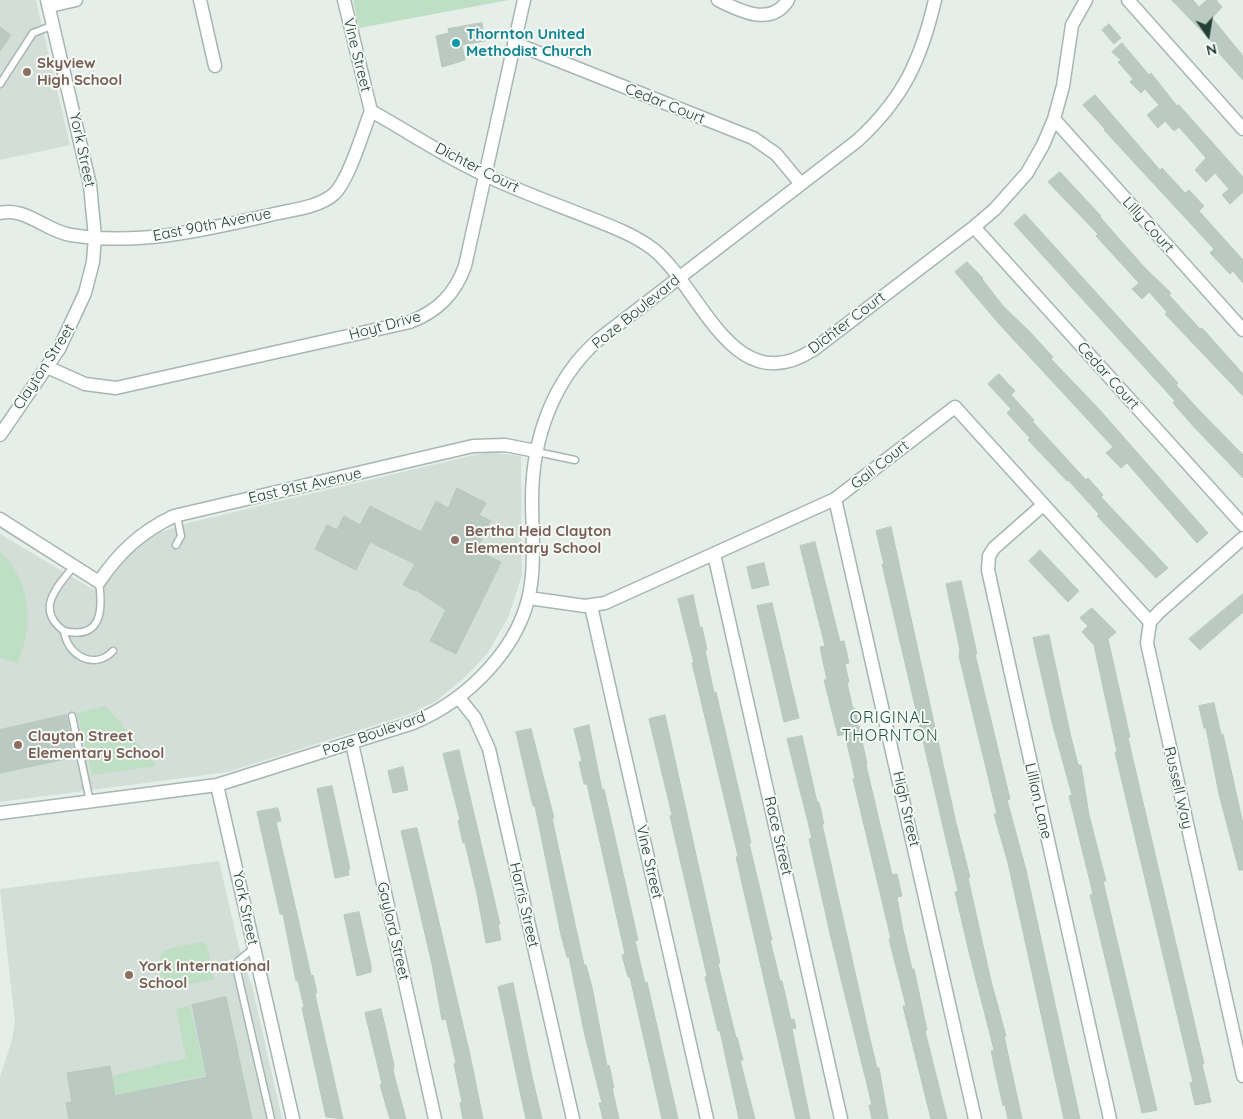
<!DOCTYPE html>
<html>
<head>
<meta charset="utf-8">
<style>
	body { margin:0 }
	#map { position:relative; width:1243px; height:1119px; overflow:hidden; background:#e5eee9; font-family:Quicksand,sans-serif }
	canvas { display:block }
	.north { position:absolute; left:1183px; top:10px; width:50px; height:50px; -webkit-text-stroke:4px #f6faf7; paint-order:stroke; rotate:167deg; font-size:14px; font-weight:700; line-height:20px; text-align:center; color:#234036 }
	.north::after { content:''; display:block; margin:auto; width:18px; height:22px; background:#234036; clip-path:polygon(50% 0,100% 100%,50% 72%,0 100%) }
</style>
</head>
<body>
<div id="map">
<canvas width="1243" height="1119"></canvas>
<div class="north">N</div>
</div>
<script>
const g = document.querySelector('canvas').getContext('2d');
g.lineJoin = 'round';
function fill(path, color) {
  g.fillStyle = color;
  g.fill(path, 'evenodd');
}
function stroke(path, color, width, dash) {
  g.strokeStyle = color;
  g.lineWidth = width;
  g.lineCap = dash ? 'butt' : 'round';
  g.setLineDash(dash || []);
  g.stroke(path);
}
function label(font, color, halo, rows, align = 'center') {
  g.font = font + ' Quicksand,sans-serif';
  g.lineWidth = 4;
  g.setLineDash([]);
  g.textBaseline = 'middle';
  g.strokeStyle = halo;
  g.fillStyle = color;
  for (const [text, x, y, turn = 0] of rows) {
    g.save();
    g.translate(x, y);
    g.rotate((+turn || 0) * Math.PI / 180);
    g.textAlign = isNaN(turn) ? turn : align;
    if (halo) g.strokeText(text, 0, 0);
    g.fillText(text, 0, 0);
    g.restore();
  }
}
const built = new Path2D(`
	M0,0H36L70,145L0,160Z
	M487,452L521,456L522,575L508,618L487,654L462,680L436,701L410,714L228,772L0,802V534L94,590H101L131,551L143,540L158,533L188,523Z
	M219,861L238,944L253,990L282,1119H0V1077L12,1040L15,1021L0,889Z`);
const green = new Path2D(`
	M353,0H509L359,28Z
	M0,551C30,579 35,627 17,663L0,658Z
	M106,706L157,766L92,775L77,713Z
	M203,942L207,945L214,979L163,990C153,944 162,950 203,942Z
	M190,1005L206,1075L116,1096L112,1076L186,1058L176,1009Z`);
const building = new Path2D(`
	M1172,0H1193L1199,7L1207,0H1216L1222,7L1212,18L1243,56V80L1217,51L1219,50L1216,46Z
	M482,23L485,41L462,45L465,60L442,67L436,36L449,33L448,29Z
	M1109,24L1121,38L1114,44L1102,30Z
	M0,27L11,35L0,51Z
	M1122,43L1149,75L1151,73L1177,106L1179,105L1243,177V192L1230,204L1222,195L1229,189L1215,173L1206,182L1195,170L1206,158L1179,127L1174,131L1165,121L1158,128L1147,115L1159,105L1145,89L1141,93L1130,82L1133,79L1118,62L1121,60L1112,52Z
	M1095,95L1160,170L1162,168L1185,193L1189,190L1204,206L1199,211L1243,260V283L1233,271L1230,274L1210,253L1214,249L1104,130L1105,129L1083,105Z
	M1060,172L1101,216L1100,217L1145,268L1171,293L1169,295L1200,329L1202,328L1243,374V396L1165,314L1167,312L1149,292L1142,299L1132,289L1139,283L1096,236L1098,234L1048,182Z
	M1025,214L1178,383L1176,385L1199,410L1243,455V478L1195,428L1173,403L1175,401L1014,224Z
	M967,262L983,278L982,279L1003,306L1030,332L1053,357L1051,359L1098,408L1208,533L1197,543L1127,463L1121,468L1106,453L1113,447L1000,325L955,272Z
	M999,374L1015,391L1011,395L1034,420L1032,421L1086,480L1088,478L1103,495L1101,497L1168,568L1156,578L1097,516L1099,514L1068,480L1067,481L1028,440L1030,438L1007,413L1011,409L988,384Z
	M457,488L486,503L479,515L491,521L476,550L501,562L456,654L430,641L446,610L416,590L415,591L403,585L415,564L370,542L356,570L315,549L327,525L337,530L344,516L360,525L370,506L421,532L436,501L448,508Z
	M891,527L956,823L970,877L968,878L991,981L1006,1036H1004L1022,1119H1008L1005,1105L1003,1106L991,1051L994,1050L969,952L955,892L958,891L882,564H884L876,531Z
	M815,542L840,642L844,641L849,663L845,664L849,682L847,683L853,709L855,708L867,764L866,765L892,875L897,874L902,896L897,897L903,930L912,969H914L927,1030L925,1031L947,1119H931L903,1006H906L889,939H891L853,779L855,778L845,734L838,736L824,680H827L820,647L825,646L800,546Z
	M1040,550L1079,591L1068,602L1029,561Z
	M764,563L769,585L752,589L747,567Z
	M961,581L977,654H975L1010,799L1007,800L1026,870L1080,1119H1064L1008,863L994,814H997L959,656L960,650L946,584Z
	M1243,594V612L1200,650L1189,639Z
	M693,595L700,628L702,627L707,650H705L714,693L716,692L751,843H749L772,940H770L780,981H782L791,1020L794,1019L796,1028L792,1029L810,1119H796L736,857L738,856L728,814L692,663H694L678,599Z
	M772,603L799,718L784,722L757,606Z
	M1092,608L1116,632L1108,639L1130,737L1128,738L1204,1064H1202L1211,1102L1195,1105L1190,1083L1193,1082L1115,752H1117L1094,645L1082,632L1088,626L1080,618Z
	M1049,635L1070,733L1078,765H1081L1089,815L1106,881H1103L1157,1110L1142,1113L1090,895L1093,894L1069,796L1072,795L1053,726L1033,638Z
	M1214,703L1221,734H1223L1243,824V870H1239L1219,794L1206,728H1204L1199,706Z
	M66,715L75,757L0,773V730Z
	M665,715L720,963L718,964L736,1038L737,1037L743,1060H740L755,1119H739L720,1031H718L705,977L707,976L670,816L672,815L649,719Z
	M589,725L602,790L604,789L638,940L635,941L645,983L647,982L678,1119H662L630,977H628L622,955L625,954L587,784H584L579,762L582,761L574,729Z
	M531,729L554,818H552L584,965H586L592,987L607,1066L609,1065L614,1088H612L619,1119H603L599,1103H602L585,1036L569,957H567L561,935L535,806H533L516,732Z
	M802,736L817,802H819L824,824H822L869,1035L877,1068H879L888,1119H872L869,1105H872L831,938L809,839L812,838L787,739Z
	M459,750L500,924H498L501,940L486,943L477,894L465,843H463L458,821L460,820L443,754Z
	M403,767L408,790L393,793L388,771Z
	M332,786L350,869H348L349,875L335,878L317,789Z
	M278,808L281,821L276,822L310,971L311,976L313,975L317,993H315L316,999L343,1119L326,1117L302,1008L304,1007L298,981H296L283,914H280L257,812Z
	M417,828L470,1055L483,1119H463L460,1103L462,1102L454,1064L456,1063L446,1019L442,1020L432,964L401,831Z
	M359,912L371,966V972L357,976L344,915Z
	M513,983L531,1072L542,1119H526L519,1087L498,987Z
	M226,997L252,1119H69L66,1103L72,1102L67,1073L110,1066L115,1096L207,1077L192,1005Z
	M381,1009L394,1065L393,1071L406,1119H390L380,1085L382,1084L365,1013Z`);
const service = new Path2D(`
	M0,84L33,33L54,25
	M537,452L575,460
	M176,545L181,536L177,516
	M74,566C58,586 34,609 64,631C102,640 103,610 99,582
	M64,631C67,655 94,671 113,651
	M72,716L90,802
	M254,948L238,961L237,971L271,1119`);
const minor = new Path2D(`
	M200,0L215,66
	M344,0L371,111
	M718,0C740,11 771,27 788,0
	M1128,0L1243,129
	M50,6L76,0
	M514,43L753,138L776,154L801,184
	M371,111C409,132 447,158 487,176C519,191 552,203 585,216C608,225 633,234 653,249C701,287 732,402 813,350L974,227L995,209L1027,173L1043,145L1054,119L1063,86L1072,25L1086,0
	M1054,119L1243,330
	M0,213C27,207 45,231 71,235C138,246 204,230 270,215C290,210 318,208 334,194C349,180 363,131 371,111
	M974,227L1243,525
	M47,367L85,384L116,388L410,322C438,311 455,294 465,266L524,0
	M0,435L59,349L85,293L93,262L95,237L90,185L47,0
	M835,499L975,1119
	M1043,505L994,548L989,556L988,570L1110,1119
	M0,519L99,582C119,552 141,532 174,516L473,446L505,445L536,451
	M1243,538L1159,612L1150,622L1147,643L1243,1076
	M714,554L841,1119
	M529,598L585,606L605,603L835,499L955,407L1150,622
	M591,606L707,1119
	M459,698L475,718L489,749L573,1119
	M352,743L435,1119
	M217,785L293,1119
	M0,813L217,785L413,723C468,700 523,646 531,584C535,556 532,528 532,500C532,440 552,381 598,340L857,141C903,99 921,60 935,0`);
const markers = [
	[456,43,5,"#0f9aa8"],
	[27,72,5,"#8d6e63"],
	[455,540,5,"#8d6e63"],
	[18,745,5,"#8d6e63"],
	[129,975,5,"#8d6e63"]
];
const cultureNames = [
	["Thornton United",466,34],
	["Methodist Church",466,51]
];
const streetNames = [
	["Vine Street",357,55,76],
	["Cedar Court",665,104,22],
	["York Street",82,150,78],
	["Dichter Court",477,168,27],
	["East 90th Avenue",212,225,-11],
	["Lilly Court",1148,225,48],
	["Poze Boulevard",636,312,-39],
	["Dichter Court",847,323,-37],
	["Hoyt Drive",385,326,-15],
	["Clayton Street",44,367,-57],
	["Cedar Court",1108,376,48],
	["Gail Court",880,465,-38],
	["East 91st Avenue",305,486,-13],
	["Poze Boulevard",374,734,-19],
	["Russell Way",1178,788,77],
	["Lillian Lane",1038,801,77],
	["High Street",906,809,77],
	["Race Street",778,836,77],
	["Vine Street",649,862,77],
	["Harris Street",524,905,77],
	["York Street",245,908,78],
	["Gaylord Street",393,931,77]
];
const educationNames = [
	["Skyview",37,63],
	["High School",37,80],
	["Bertha Heid Clayton",465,531],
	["Elementary School",465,548],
	["Clayton Street",28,736],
	["Elementary School",28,753],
	["York International",139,966],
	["School",139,983]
];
const neighbourhoodNames = [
	["ORIGINAL",890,718],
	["THORNTON",890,736]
];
fill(built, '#d3ded8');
fill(green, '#bedfc4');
fill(building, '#bac9c2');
stroke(building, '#b7c8bf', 1);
stroke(service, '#a7b6b0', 9);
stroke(minor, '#a7b6b0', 15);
stroke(service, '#fff', 6);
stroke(minor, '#fff', 12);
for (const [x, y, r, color] of markers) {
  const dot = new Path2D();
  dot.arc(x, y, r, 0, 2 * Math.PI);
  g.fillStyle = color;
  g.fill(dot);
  stroke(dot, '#f6faf7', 2);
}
label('bold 15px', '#0d838f', '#f6faf7', cultureNames, 'left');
label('15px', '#234036', '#f6faf7', streetNames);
label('bold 15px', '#785e54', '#f6faf7', educationNames, 'left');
g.letterSpacing = '1px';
label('16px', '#1f5341', '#f6faf7', neighbourhoodNames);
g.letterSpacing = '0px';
</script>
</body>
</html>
